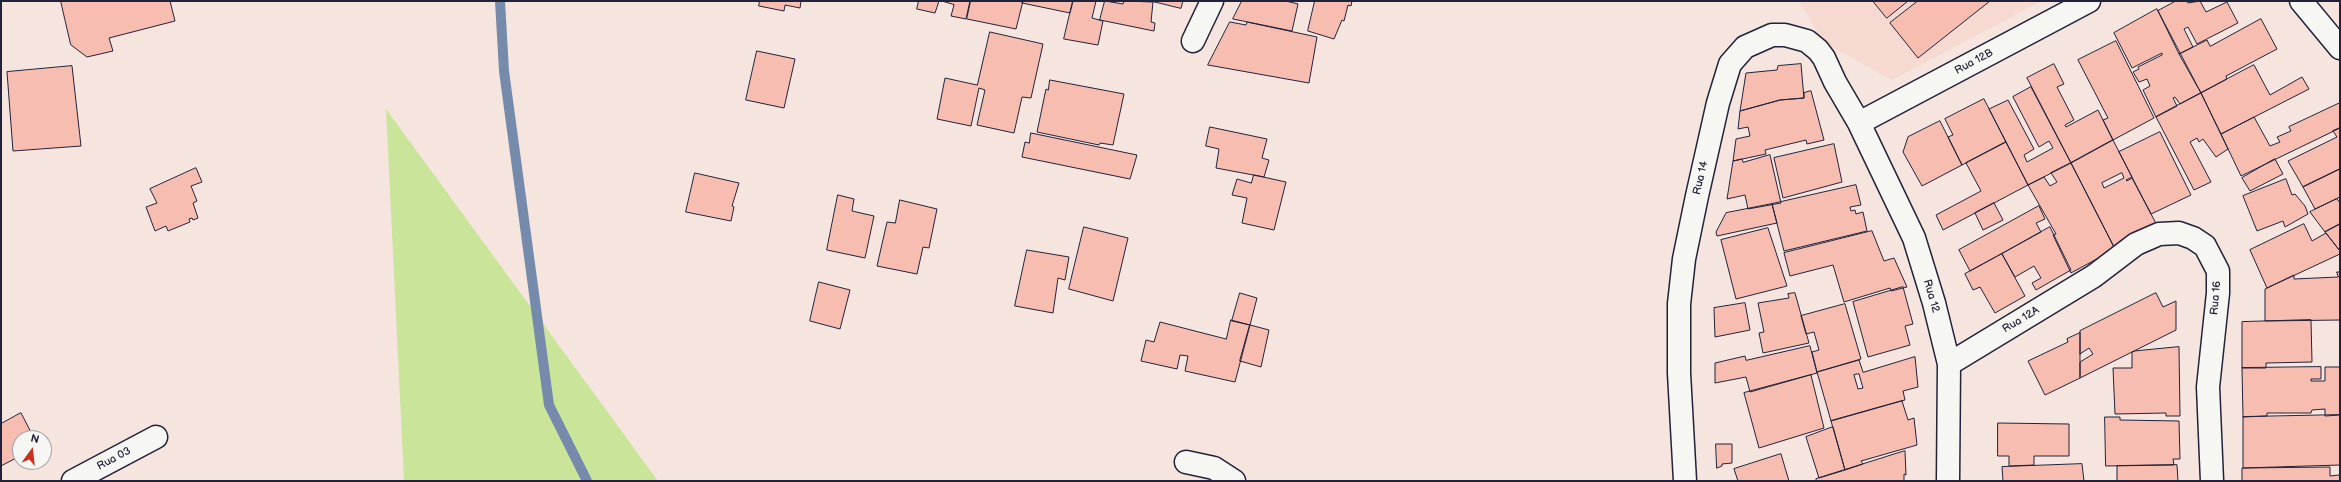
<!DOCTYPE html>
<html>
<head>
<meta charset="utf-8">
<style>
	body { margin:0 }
	#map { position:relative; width:2341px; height:482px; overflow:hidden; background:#f6e5de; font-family:"Balsamiq Sans",sans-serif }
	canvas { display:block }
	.frame { position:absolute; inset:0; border:2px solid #22223b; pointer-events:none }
	.north { position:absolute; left:12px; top:430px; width:40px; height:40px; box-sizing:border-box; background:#f6f6f2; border:1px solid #a1a1a9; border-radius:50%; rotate:15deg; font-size:11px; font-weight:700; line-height:16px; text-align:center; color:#22223b }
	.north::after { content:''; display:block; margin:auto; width:14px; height:18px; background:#c8321e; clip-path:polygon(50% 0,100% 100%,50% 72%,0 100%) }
</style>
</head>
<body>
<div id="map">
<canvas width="2341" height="482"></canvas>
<div class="frame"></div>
<div class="north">N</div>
</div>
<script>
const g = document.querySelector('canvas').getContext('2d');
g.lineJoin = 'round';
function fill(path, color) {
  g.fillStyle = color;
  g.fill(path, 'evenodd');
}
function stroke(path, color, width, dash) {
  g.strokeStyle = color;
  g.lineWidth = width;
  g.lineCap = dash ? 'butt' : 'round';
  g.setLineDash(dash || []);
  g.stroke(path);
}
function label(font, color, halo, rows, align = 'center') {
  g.font = font + ' "Balsamiq Sans",sans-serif';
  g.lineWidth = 3;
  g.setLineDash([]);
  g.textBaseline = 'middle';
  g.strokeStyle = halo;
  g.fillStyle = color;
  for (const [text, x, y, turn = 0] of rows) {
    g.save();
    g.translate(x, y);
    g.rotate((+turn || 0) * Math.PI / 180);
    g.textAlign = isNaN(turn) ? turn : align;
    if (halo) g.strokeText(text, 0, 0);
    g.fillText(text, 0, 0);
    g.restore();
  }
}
const built = new Path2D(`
	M1799,1H2042L1892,80L1823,42Z`);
const green = new Path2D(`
	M386,109L658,481H404Z`);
const stream = new Path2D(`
	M500,1L504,71L549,405L587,481`);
const building = new Path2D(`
	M61,1H170L175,21L109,38L113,51L87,57L71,45Z
	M760,1H801L800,8L785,5L784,11L759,6Z
	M919,1H939L935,13L917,9Z
	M942,1H970L966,19L951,16L954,5Z
	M971,1H1023L1016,29L967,19Z
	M1023,1H1073L1070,13L1022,3Z
	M1073,1H1096L1092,18L1103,21L1098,45L1064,39Z
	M1105,1L1123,4L1124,1L1153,2L1151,22L1155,23L1154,31L1100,20Z
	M1151,1H1183L1181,8Z
	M1242,1H1286L1298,4L1292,31L1233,19Z
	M1315,1H1352L1351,6L1348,5L1344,21L1342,20L1334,39L1308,31Z
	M1873,1H1908L1887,18Z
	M1918,1H1990L1918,58L1890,23Z
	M2176,1H2187L2188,3L2200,1L2206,12L2227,2L2238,23L2197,44L2188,27L2184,29L2193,47L2179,54L2158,11Z
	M2157,9L2201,93L2180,104L2175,97L2173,98L2177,106L2156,117L2143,90L2150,86L2147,79L2139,82L2133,72L2139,69L2138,67L2162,55V53L2132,68L2114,33Z
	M2261,19L2277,49L2226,76L2227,79L2201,93L2179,54L2207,40L2210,46Z
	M1230,22L1246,25L1247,22L1317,37L1309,83L1208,65Z
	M990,32L1043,44L1031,98L1022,97L1014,133L977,125L985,90L979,88L971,126L937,119L945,78L977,85Z
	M2116,41L2154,118L2113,140L2103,120L2108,118L2078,60Z
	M757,51L795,59L784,108L746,100Z
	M1801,64L1804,98L1780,100L1740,111L1746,73L1777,70L1778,66Z
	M2054,64L2064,84L2057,87L2074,120L2065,125L2066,127L2098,110L2113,140L2071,163L2027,78Z
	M2254,65L2270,95L2302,77L2309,89L2221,134L2201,93Z
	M72,66L81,146L13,151L7,72Z
	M1050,80L1124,94L1113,145L1100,143L1099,145L1037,132L1046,89L1048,90Z
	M2031,87L2071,163L2028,185L1989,109L2008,100L2034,149L2024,155L2027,162L2053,148L2049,141L2039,147L2013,97Z
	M1811,91L1824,140L1807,144L1806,140L1765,150L1766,154L1733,161L1736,139L1750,136L1748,127L1738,129L1740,111L1780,100L1804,98V93Z
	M2201,93L2228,149L2216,157L2203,139L2199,142L2197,138L2190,142L2211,182L2194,190L2156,117Z
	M1984,99L2006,142L1962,165L1948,137L1953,135L1945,119Z
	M2340,103V128L2241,176L2221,134L2254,117L2270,146L2280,142L2277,137L2291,131L2289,127Z
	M1940,121L1962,165L1922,186L1903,152L1908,137Z
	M1210,127L1267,139L1262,158L1269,160L1264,177L1216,168L1219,149L1206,146Z
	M2340,128V169L2303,187L2288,161L2337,137L2333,131Z
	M2160,132L2191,195L2151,214L2119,152Z
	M1031,133L1137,155L1130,179L1022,157L1025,142L1029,143Z
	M2113,140L2132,177L2126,180L2127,181L2132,178L2160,231L2115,249L2071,163ZM2122,173L2124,178L2104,188L2102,183Z
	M2006,142L2028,185L1943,230L1936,215L1981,191L1966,163Z
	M1834,144L1842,182L1783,198L1774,158Z
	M1770,155L1781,203L1748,209L1745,195L1727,199L1733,161L1742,159L1743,162Z
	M2275,159L2283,174L2250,191L2242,178Z
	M2071,163L2115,249L2071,273L2053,235L2056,234L2028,185L2044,177L2050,186L2057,182L2051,173Z
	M196,168L202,182L191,186L197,201L193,203L198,218L193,220L192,218L189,219L190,222L168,231L166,226L155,231L146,207L157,203L150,189Z
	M2340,169V197L2315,209L2303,187Z
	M695,173L739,183L732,206L734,207L731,221L686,212Z
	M1254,175L1286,182L1274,230L1242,223L1247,198L1232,195L1237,179L1251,183Z
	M2286,179L2292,195L2295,194L2305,206L2308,214L2285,227L2283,221L2257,231L2243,196Z
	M1856,185L1861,205L1850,207L1851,211L1855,210L1856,214L1863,212L1867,231L1784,251L1772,204Z
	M838,195L854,199L852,211L874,216L865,258L827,250Z
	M2337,199L2340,203V224L2325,232L2310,212Z
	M900,200L937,209L929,248L923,247L917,274L877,266L887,222L895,223Z
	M1994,203L2003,220L1983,230L1975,213Z
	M1772,204L1777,223L1717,236L1716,232L1726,213Z
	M2039,206L2045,219L2036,223L2041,232L1970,271L1959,250Z
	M2304,224L2312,241L2326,233L2340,251V254L2267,288L2250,250Z
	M2340,224V251L2325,232Z
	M1084,227L1128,238L1113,301L1069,289Z
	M2050,227L2071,270L2036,290L2032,283L2041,278L2034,266L2015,277L2002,254Z
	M1768,228L1787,286L1736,299L1721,240Z
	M1872,231L1884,261L1894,258L1907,287L1891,291L1890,288L1844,302L1833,265L1790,276L1784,253Z
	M1027,250L1069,257L1065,280L1058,278L1053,313L1015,306Z
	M2002,254L2025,296L1995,313L1980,287L1973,290L1965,274Z
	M2337,272H2340V320L2265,321V289L2294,275V279L2338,277Z
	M819,282L850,290L840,329L810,321Z
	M1903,287L1913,324L1905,326L1910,345L1868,357L1853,302Z
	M1240,293L1257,298L1250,325L1232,321Z
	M1795,293L1809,343L1763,353L1759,333L1764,332L1758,303L1789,298L1788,294Z
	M2156,293L2163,307L2176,301V330L2080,378V362L2093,354L2089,348L2080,354V331Z
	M1745,303L1750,330L1715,337L1714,308Z
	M1845,304L1861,359L1817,372L1812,352L1819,350L1814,332L1806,334L1801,316Z
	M1231,320L1250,325L1235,382L1185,371L1188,356L1180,355L1177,369L1141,361L1146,340L1154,342L1160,322L1226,339Z
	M2311,320L2312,362L2266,363V368H2242V322Z
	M1250,325L1269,330L1261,367L1240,361Z
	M2080,333V378L2045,395L2028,361L2068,342L2067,339Z
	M1810,346L1817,373L1750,392L1746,377L1715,383V363L1745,356L1746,360Z
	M2179,347L2180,416H2166V413L2115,414L2113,368H2132V352L2135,351Z
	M1915,357L1918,387L1903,391L1905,400L1831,421L1817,372L1859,360L1863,372ZM1859,374L1863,388L1858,389L1854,375Z
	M2321,367V379H2311V381H2325V367H2340V415L2325,416V409L2312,410L2311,413H2267V416L2243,417L2242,368Z
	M1811,375L1824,428L1759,448L1744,393Z
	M1902,401L1908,420L1914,418L1917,445L1861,461L1863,464L1845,470L1831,421Z
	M21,413L34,438H20V456L1,466V424Z
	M2340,415V465L2243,468V417Z
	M2105,417H2120V420L2179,421L2180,459H2173L2174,465L2106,466Z
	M1998,423L2069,424V456H2034V465L2009,466V456H1998Z
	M1833,427L1845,470L1819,478L1806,437Z
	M1716,444H1732V463L1722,464V466L1717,468Z
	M1905,451L1906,475L1904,474V481H1816V479Z
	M1781,454L1789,481H1738L1734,469Z
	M2082,464L2084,481H2003L2002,467Z
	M2177,465L2178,481H2117V466Z
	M2340,466V481H2242V468L2330,467V476L2339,475Z`);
const minor = new Path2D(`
	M2301,1L2340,48
	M1193,41L1212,1
	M1859,123L2089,1
	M1949,364L2094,276L2136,244L2159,234L2179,233L2193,238L2205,246L2218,271V293L2208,387L2212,481
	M1186,462L1214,468L1234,481
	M73,481L156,437
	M1685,481L1679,373V304L1684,259L1697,196L1718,103L1730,64L1745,47L1772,35H1785L1807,41L1818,50L1824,58L1835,82L1859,123L1914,238L1934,303L1949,364L1948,481`);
const streetNames = [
	["Rua 12B",1974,62,-28],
	["Rua 14",1701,178,-77],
	["Rua 12",1931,296,74],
	["Rua 16",2216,298,-85],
	["Rua 12A",2021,320,-31],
	["Rua 03",114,459,-28]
];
fill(built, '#f6d9d0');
fill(green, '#cae49a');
stroke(stream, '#768bab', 10);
fill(building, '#f7bdb1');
stroke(building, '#22223b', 1);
stroke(minor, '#22223b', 25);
stroke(minor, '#f6f6f2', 22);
label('11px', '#22223b', '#f6f6f2', streetNames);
</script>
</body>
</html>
